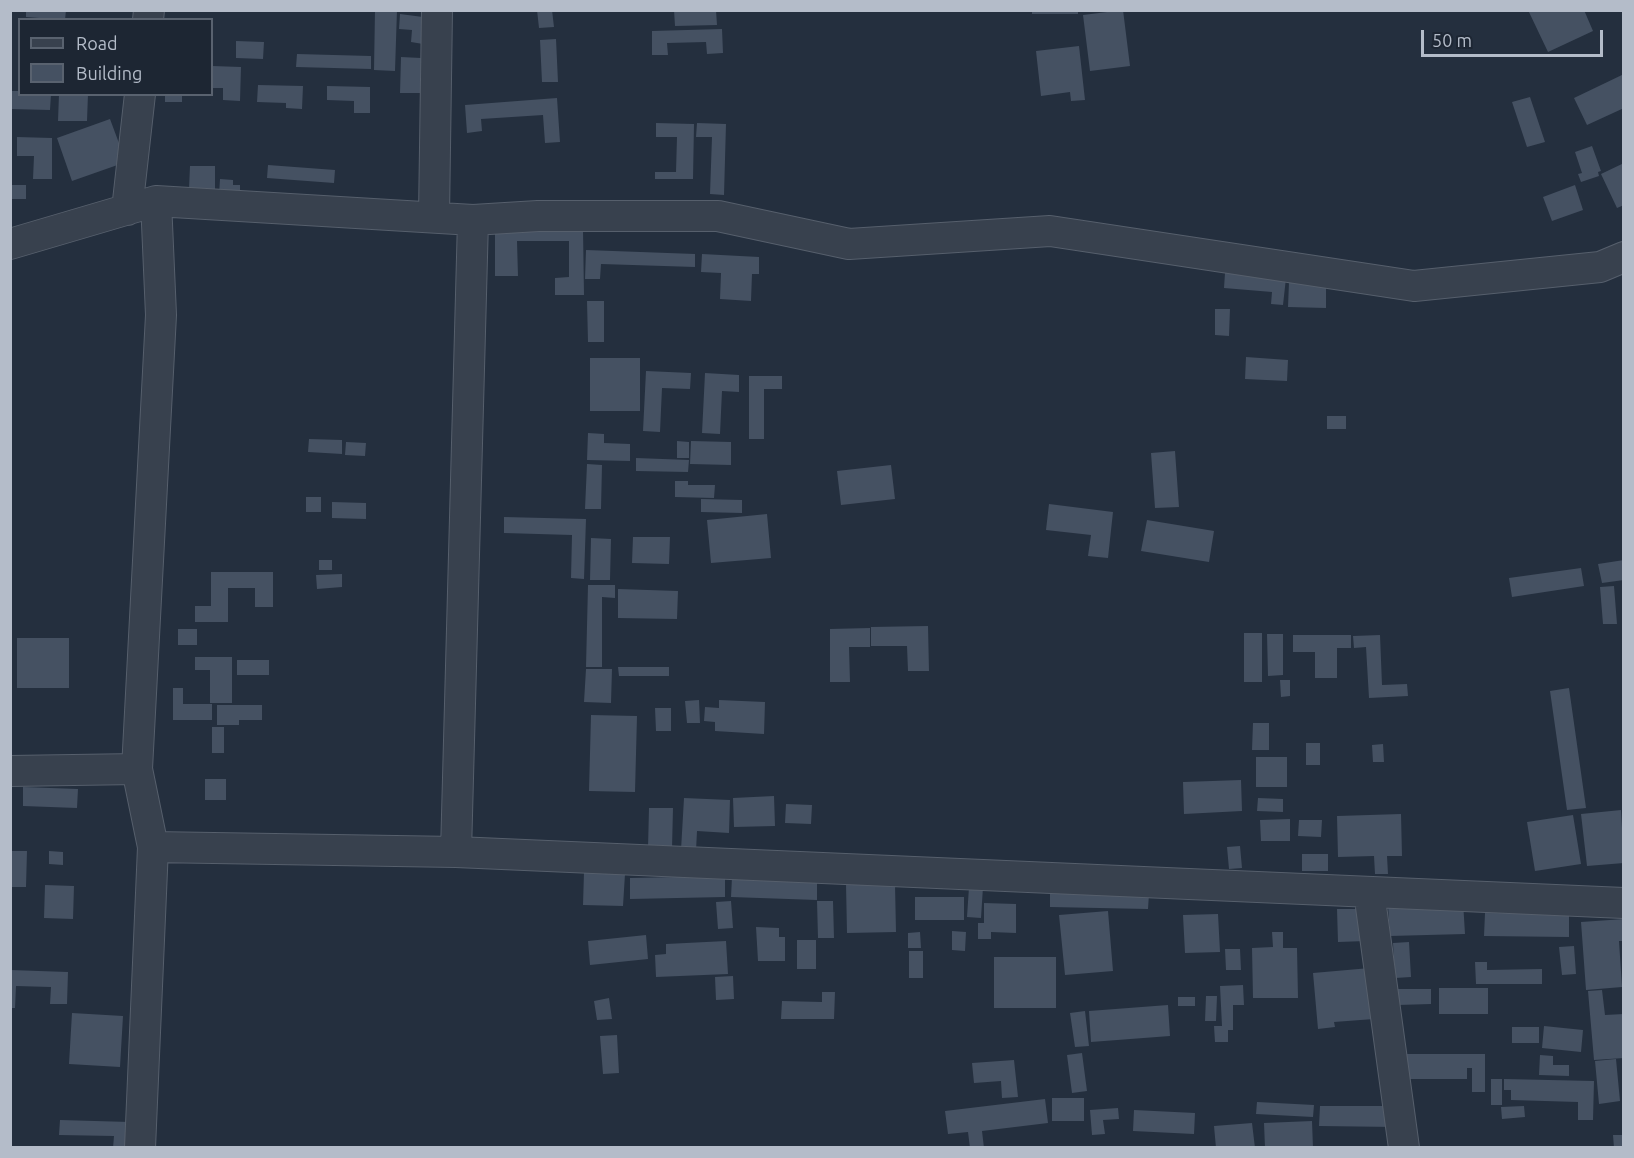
<!DOCTYPE html>
<html>
<head>
<meta charset="utf-8">
<style>
	body { margin:0 }
	#map { position:relative; width:1634px; height:1158px; overflow:hidden; background:#242f3e; font-family:Ubuntu,sans-serif }
	canvas { display:block }
	.frame { position:absolute; inset:0; border:12px solid #b4bcc9; pointer-events:none }
	.legend { position:absolute; left:18px; top:18px; width:195px; height:78px; box-sizing:border-box; background:#1d2633; border:2px solid #59626f; margin:0; padding:8px 10px; list-style:none; font-size:18px; color:#b4bcc9 }
	.legend li { display:flex; align-items:center; gap:12px; height:30px }
	.legend b { width:30px; border:2px solid #59626f }
	.scale { position:absolute; left:1421px; top:30px; width:182px; height:27px; box-sizing:border-box; border:3px solid #b4bcc9; border-top:0; padding-left:8px; font-size:18px; line-height:21px; white-space:nowrap; color:#b4bcc9; -webkit-text-stroke:4px #1d2633; paint-order:stroke }
</style>
</head>
<body>
<div id="map">
<canvas width="1634" height="1158"></canvas>
<div class="frame"></div>
<ul class="legend">
<li><b style="height:8px;background:#38414e"></b>Road</li>
<li><b style="height:16px;background:#455162"></b>Building</li>
</ul>
<div class="scale">50 m</div>
</div>
<script>
const g = document.querySelector('canvas').getContext('2d');
g.lineJoin = 'round';
function fill(path, color) {
  g.fillStyle = color;
  g.fill(path, 'evenodd');
}
function stroke(path, color, width, dash) {
  g.strokeStyle = color;
  g.lineWidth = width;
  g.lineCap = dash ? 'butt' : 'round';
  g.setLineDash(dash || []);
  g.stroke(path);
}
const building = new Path2D(`
	M26,10H66L65,20L26,17Z
	M375,10H397L395,71L374,70Z
	M537,10H552L554,27L539,28Z
	M674,10H716L717,25L675,26Z
	M1032,10H1078V14H1032Z
	M1123,10L1130,66L1090,71L1083,15Z
	M1528,10H1584L1593,31L1548,52Z
	M400,14L423,17V44L411,42L412,30L399,29Z
	M722,29L723,53L707,54L706,42L667,43L668,55H652V31Z
	M556,39L558,82H542L540,40Z
	M236,41L264,42L263,59L236,58Z
	M1079,46L1085,100L1071,101L1070,92L1041,96L1036,51Z
	M297,54L371,56V69L296,67Z
	M401,57L421,58L420,93H400Z
	M212,66L241,67L240,101L223,100V88H212Z
	M1624,74V108L1587,125L1574,98Z
	M258,85L303,86L302,109L286,108V103L257,102Z
	M327,86L370,87V113H354V101L327,100Z
	M10,91H20V94H51L50,110L10,109Z
	M59,94H88L87,121H58Z
	M165,94H182V102H165Z
	M1530,97L1545,142L1527,147L1512,102Z
	M557,98L560,142L545,143L543,115L481,119L482,131L467,133L465,105Z
	M110,119L126,162L72,181L57,138Z
	M656,123L694,124L693,179H655V172H676L677,137H656Z
	M697,123L726,124L724,195L710,194L712,137H696Z
	M17,137L52,138V179H33L34,156H17Z
	M1592,146L1601,171L1598,172L1599,176L1581,182L1578,174L1582,173L1575,152Z
	M1624,163V205L1617,208L1601,174Z
	M268,165L335,170L334,183L267,178Z
	M190,166H215V190L189,189Z
	M220,179L233,180V185H240V195H219Z
	M10,185H26V199H10Z
	M1575,185L1583,210L1552,221L1543,197Z
	M583,229L584,295H555V278L569,277V241H517L518,276H495V230Z
	M586,250L695,254V267L601,264L600,279H585Z
	M702,254L759,257V274H752L751,301L720,299L721,273L701,272Z
	M1225,273L1286,278L1283,305L1271,304L1272,292L1224,288Z
	M1289,282L1326,283V308L1288,307Z
	M587,301H604V342H588Z
	M1215,309H1230L1229,336L1215,335Z
	M1246,357L1288,360L1287,381L1245,379Z
	M590,358H640V411H590Z
	M646,371L691,373L690,389L662,388L660,432L643,431Z
	M705,373L739,375V392L722,391L720,434L702,433Z
	M749,376H782V389H764V439H749Z
	M1327,416H1346V429H1327Z
	M588,433L604,434V443L630,444V461L587,460Z
	M309,439L342,440V454L308,452Z
	M677,441L689,442V458H677Z
	M691,441L731,442V465L690,464Z
	M346,442L366,443L365,456L345,455Z
	M1175,451L1179,507L1155,508L1151,453Z
	M636,458L689,460L688,472L636,471Z
	M587,464L602,465L601,509H585Z
	M891,465L895,499L841,505L837,471Z
	M675,481H688V485H715L714,498L675,497Z
	M306,497H321V512H306Z
	M701,499L742,500V513L701,512Z
	M332,502L366,503V519L332,518Z
	M1049,504L1113,512L1108,558L1088,556L1091,535L1046,530Z
	M767,514L771,558L711,563L707,520Z
	M504,517L586,519L584,579L571,578L572,535L504,533Z
	M1147,520L1214,531L1209,562L1141,551Z
	M633,537H670L669,564L632,563Z
	M591,538L611,539L610,580H590Z
	M319,560H332V570H319Z
	M1624,560V580L1602,583L1598,564Z
	M1581,568L1584,586L1512,597L1509,578Z
	M211,572H273V607H255V588H228V622H195V606H211Z
	M342,574V587L317,589L316,575Z
	M588,585H615V598L602,597V667H586Z
	M1614,586L1617,624H1603L1600,587Z
	M618,589L678,591L677,619L618,618Z
	M928,626L929,671H908L907,646H871V627Z
	M870,628V647H849L850,682H830V629Z
	M178,629H197V645H178Z
	M1244,633H1262V682H1244Z
	M1267,634H1283V675L1268,676Z
	M1293,635H1351V648H1337V678H1315V652H1293Z
	M1380,635L1382,685L1407,684L1408,696L1369,698L1366,647L1354,648L1353,636Z
	M17,638H69V688H17Z
	M195,657H232V703H210V670H195Z
	M237,660H269V675H237Z
	M618,667H669V676H619Z
	M586,669H612L611,703L584,702Z
	M1280,680H1290V696L1281,697Z
	M173,688H183V704H212V720H173Z
	M1569,688L1586,808L1567,810L1550,691Z
	M699,700L700,723H687L685,701Z
	M719,700L765,702L764,734L715,731V722L704,721L705,707L719,708Z
	M217,705H262V720H239V725H217Z
	M655,708H671V731H656Z
	M591,715L637,716L635,792L589,791Z
	M1253,723H1269V750H1252Z
	M212,727H224V753H212Z
	M1306,743H1320V765H1306Z
	M1383,744L1384,762H1373L1372,745Z
	M1256,757H1287V787H1256Z
	M205,779H226V800H205Z
	M1241,780L1242,811L1184,814L1183,782Z
	M23,787L78,789L77,808L23,806Z
	M774,796L775,826L734,827L733,798Z
	M684,798L730,800L729,833L697,831L696,851L681,850Z
	M1258,798L1283,799V812L1257,811Z
	M786,804L812,805L811,824L785,823Z
	M649,808H673L672,849L648,848Z
	M1621,810L1624,863L1587,866L1581,814Z
	M1401,814L1402,856H1387L1388,874H1375L1374,856L1338,857L1337,816Z
	M1573,815L1581,864L1535,871L1527,822Z
	M1290,819V841H1261L1260,820Z
	M1299,820H1322L1321,837L1298,836Z
	M1240,846L1242,868L1229,869L1227,847Z
	M10,851H27L26,887H10Z
	M49,851L63,852V865L49,864Z
	M1302,854H1328V871H1302Z
	M584,872L625,874L623,906L583,905Z
	M725,876V897L630,899V878Z
	M732,877L817,879V900L731,897Z
	M846,884H895L896,932L847,933Z
	M45,885L74,886L73,919L44,918Z
	M969,887H983L981,918L967,917Z
	M1050,892L1149,894L1148,909L1050,907Z
	M915,897H964V920H915Z
	M731,901L733,928L718,929L716,902Z
	M817,901H833L834,938H818Z
	M1463,901L1465,934L1390,936L1388,904Z
	M984,903L1016,904V933L991,932V939H978V923H984Z
	M1337,909H1365L1366,941L1338,942Z
	M1108,911L1113,971L1065,975L1059,915Z
	M1485,913L1569,914V937L1484,936Z
	M1218,914L1220,952L1185,953L1183,915Z
	M1624,919V941H1619L1622,987L1586,990L1581,922Z
	M756,927L779,928V937H785V961H758Z
	M952,931L966,932L965,951L952,950Z
	M920,932L921,948H908V933Z
	M1272,932H1283V948H1297L1298,998H1253L1252,948L1273,947Z
	M646,935L648,959L590,965L588,941Z
	M797,940H816V969H797Z
	M726,941L728,974L656,977L655,955L666,954V944Z
	M1409,942L1411,977L1395,978L1393,943Z
	M1574,946L1576,974L1562,975L1559,947Z
	M1225,949H1240L1241,970H1226Z
	M909,951H923V978H909Z
	M994,957H1056V1008H994Z
	M1475,962H1487V970L1542,969V984H1476Z
	M1370,968L1374,1019L1334,1022L1335,1027L1318,1029L1313,973Z
	M10,970L68,972L67,1004H50L51,987L16,986L15,1008H10Z
	M733,976L734,999L716,1000L715,977Z
	M1243,985L1244,1005H1233V1030H1228V1042H1215L1214,1026H1222L1220,986Z
	M1439,988H1488V1014H1439Z
	M1398,989H1431V1004L1398,1005Z
	M1602,990L1605,1015L1624,1014V1058L1594,1060L1588,991Z
	M822,992H835L834,1019H781L782,1001L822,1002Z
	M1206,996H1217L1216,1021H1205Z
	M1178,997H1195V1006H1178Z
	M609,998L612,1019L597,1020L594,1001Z
	M1168,1005L1170,1036L1091,1042L1089,1011Z
	M1085,1011L1089,1046L1075,1047L1070,1013Z
	M72,1013L123,1016L120,1067L69,1064Z
	M1544,1026L1583,1030L1581,1052L1542,1048Z
	M1512,1027H1539V1043H1512Z
	M617,1035L619,1073L603,1074L600,1036Z
	M1082,1053L1087,1091L1072,1093L1067,1055Z
	M1407,1054H1485V1092H1472V1068H1467V1079H1407Z
	M1540,1055L1553,1056V1065H1569V1076L1539,1075Z
	M1616,1059L1620,1101L1599,1104L1595,1061Z
	M1014,1060L1018,1097L1002,1098L1001,1081L974,1083L972,1063Z
	M1491,1079H1502V1105H1491Z
	M1504,1079L1594,1081L1593,1120H1578V1102L1511,1100V1090H1504Z
	M1052,1098H1084V1121H1052Z
	M1045,1099L1048,1123L982,1131L984,1148H970L968,1132L948,1134L945,1111Z
	M1257,1102L1314,1105L1313,1117L1256,1114Z
	M1320,1106H1395V1127L1319,1126Z
	M1524,1106L1525,1117L1502,1119L1501,1107Z
	M1118,1108L1119,1119L1103,1120L1105,1134L1092,1135L1090,1110Z
	M1134,1110L1195,1113L1194,1134L1133,1131Z
	M60,1120L130,1122L129,1148H113L114,1136L59,1135Z
	M1312,1121L1313,1148H1265L1264,1123Z
	M1252,1123L1255,1148H1216L1214,1126Z
	M1613,1135H1624V1148H1614Z`);
const minor = new Path2D(`
	M148,20L149,10
	M127,210L140,94
	M434,216L437,10
	M10,244L156,201L473,220L538,216H718L849,244L1050,231L1414,286L1600,267L1624,257
	M10,771L137,769
	M153,847L456,852L1624,903
	M456,852L473,220
	M1369,892L1404,1148
	M140,1148L153,847L137,769L161,315L156,201`);
fill(building, '#455162');
stroke(minor, '#565f6c', 32);
stroke(minor, '#38414e', 30);
</script>
</body>
</html>
